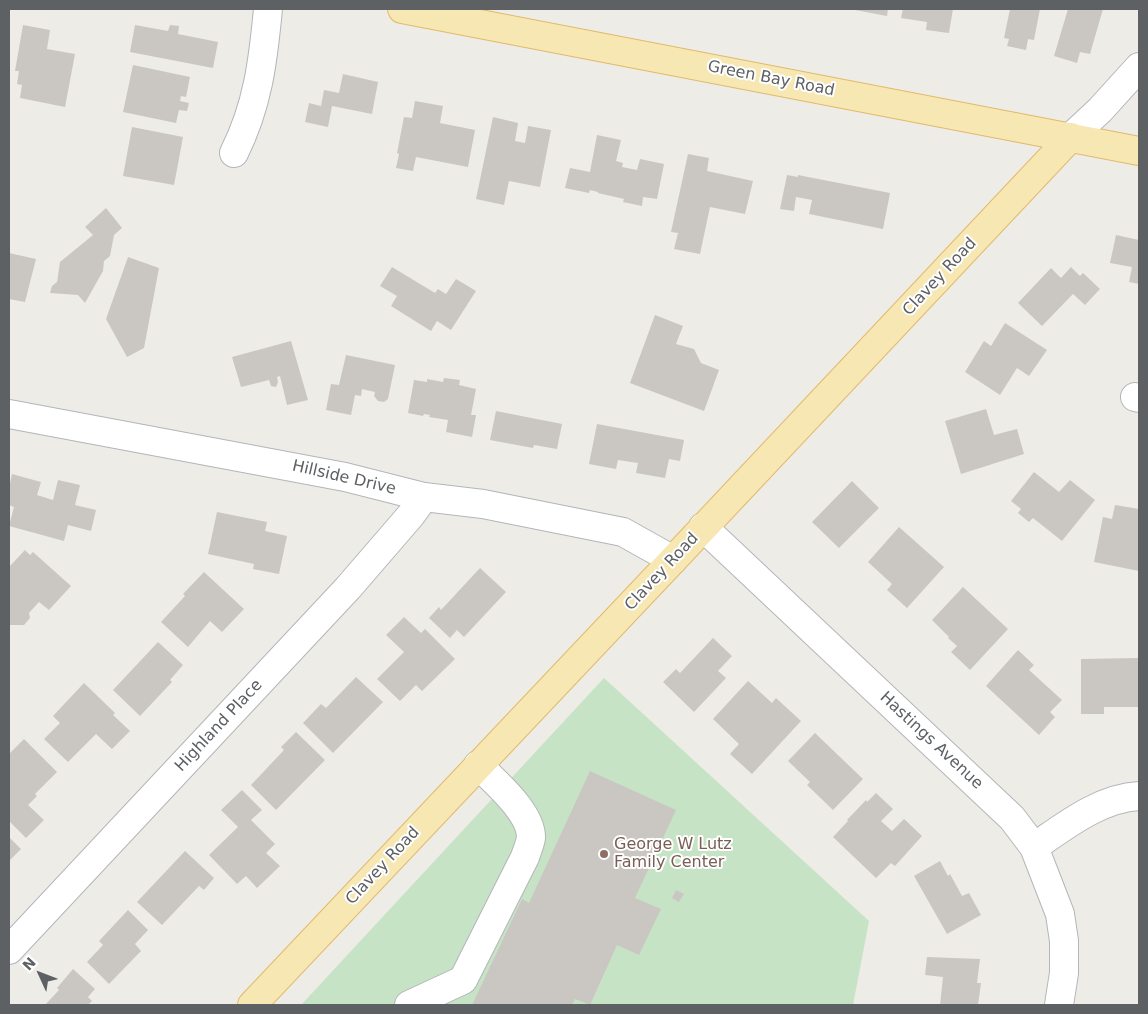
<!DOCTYPE html>
<html>
<head>
<meta charset="utf-8">
<style>
	body { margin:0 }
	#map { position:relative; width:1148px; height:1014px; overflow:hidden; background:#eeece6; font-family:"DejaVu Sans",sans-serif }
	canvas { display:block }
	.frame { position:absolute; inset:0; border:10px solid #5d6164; pointer-events:none }
	.north { position:absolute; left:15px; top:949px; width:50px; height:50px; -webkit-text-stroke:4px #fff; paint-order:stroke; rotate:313deg; font-size:14px; font-weight:700; line-height:20px; text-align:center; color:#5d6164 }
	.north::after { content:''; display:block; margin:auto; width:18px; height:22px; background:#5d6164; clip-path:polygon(50% 0,100% 100%,50% 72%,0 100%) }
</style>
</head>
<body>
<div id="map">
<canvas width="1148" height="1014"></canvas>
<div class="frame"></div>
<div class="north">N</div>
</div>
<script>
const g = document.querySelector('canvas').getContext('2d');
g.lineJoin = 'round';
function fill(path, color) {
  g.fillStyle = color;
  g.fill(path, 'evenodd');
}
function stroke(path, color, width, dash) {
  g.strokeStyle = color;
  g.lineWidth = width;
  g.lineCap = dash ? 'butt' : 'round';
  g.setLineDash(dash || []);
  g.stroke(path);
}
function label(font, color, halo, rows, align = 'center') {
  g.font = font + ' "DejaVu Sans",sans-serif';
  g.lineWidth = 4;
  g.setLineDash([]);
  g.textBaseline = 'middle';
  g.strokeStyle = halo;
  g.fillStyle = color;
  for (const [text, x, y, turn = 0] of rows) {
    g.save();
    g.translate(x, y);
    g.rotate((+turn || 0) * Math.PI / 180);
    g.textAlign = isNaN(turn) ? turn : align;
    if (halo) g.strokeText(text, 0, 0);
    g.fillText(text, 0, 0);
    g.restore();
  }
}
const green = new Path2D(`
	M604,678L869,921L853,1005H301Z`);
const building = new Path2D(`
	M850,9H888L887,16Z
	M903,9H953L949,33L926,30L927,22L901,18Z
	M1010,9H1040L1034,40L1028,39L1026,50L1007,46L1009,39L1004,38Z
	M1068,9H1103L1090,54L1080,52L1077,63L1054,56Z
	M23,25L50,30L47,49L75,54L65,107L20,98L22,85L17,84L19,71H15Z
	M135,25L168,31L170,25L179,26L178,34L218,42L213,68L130,52Z
	M133,65L190,77L186,97L181,96L180,101L189,103L187,111L179,110L176,123L123,112Z
	M343,74L378,82L372,114L332,106L328,127L305,122L309,103L321,106L324,90L339,93Z
	M415,101L443,106L440,123L475,130L468,167L416,157L413,171L396,168L399,154L397,153L404,117L412,118Z
	M493,117L518,123L515,141L525,143L528,126L551,130L540,187L509,181L504,205L476,199Z
	M132,127L183,137L174,185L123,176Z
	M597,135L621,140L616,161L623,163L622,167L637,170L640,159L664,164L657,199L643,197L642,206L623,202L624,199L598,193V192L590,190L589,193L565,188L570,168L590,172Z
	M688,154L709,158L707,171L753,181L745,214L710,207L700,254L674,249L678,233L671,232Z
	M787,175L798,177V175L890,193L883,229L809,214L812,200L796,197L794,211L780,209Z
	M106,208L122,228L114,235L110,256L104,261L103,271L85,303L78,295L50,293L52,286L57,282L60,262L93,235L85,227Z
	M1116,235L1139,240V284L1129,282L1132,267L1110,263Z
	M9,253L36,259L25,302L9,299Z
	M128,257L159,268L144,348L127,357L106,319Z
	M392,267L435,293L438,289L446,294L456,279L476,291L451,330L437,321L431,331L391,306L397,296L380,286Z
	M1071,267L1080,276L1083,273L1100,289L1085,305L1073,294L1042,326L1018,303L1051,268L1061,278Z
	M655,315L683,326L676,344L694,349L701,363L719,370L704,411L630,383Z
	M1005,323L1047,350L1029,376L1017,368L1000,395L965,372L984,341L991,346Z
	M291,341L308,400L287,405L280,376L277,377L278,382L276,387L271,386L269,380L241,387L232,357Z
	M346,355L395,365L388,399L384,402L378,401L374,396L375,392L362,389L361,396L355,395L351,415L326,410L331,384L339,385Z
	M444,378L460,380L459,385L476,389L471,415H476L472,437L446,432L448,420L429,417L430,415L424,414L423,416L408,413L414,380L427,382V379L443,382Z
	M986,409L994,435L1017,429L1024,454L961,474L945,421Z
	M496,411L562,424L557,449L534,445L533,448L490,440Z
	M597,424L684,440L680,461L669,459L665,478L636,473L638,463L618,460L616,469L589,464Z
	M1034,472L1059,492L1070,480L1095,500L1062,541L1033,518L1029,522L1018,513L1021,509L1011,501Z
	M12,474L41,482L37,495L53,500L58,480L80,485L75,505L96,510L91,531L68,525L64,541L9,526L14,507L9,505V488Z
	M852,481L879,508L839,548L812,522Z
	M1115,505L1139,509V571L1094,562L1103,517L1112,519Z
	M217,512L267,522L265,531L287,536L279,574L253,569L254,564L208,554Z
	M899,527L944,567L907,608L887,590L892,584L868,562Z
	M25,550L30,555L33,552L71,586L49,610L39,602L29,613L30,618L24,625H9V567Z
	M480,568L506,592L464,637L457,630L450,638L429,618L439,607L441,610Z
	M204,572L244,609L222,632L210,621L188,647L161,622L185,596L183,594Z
	M963,587L1008,629L970,670L951,652L957,646L948,638L949,637L932,620Z
	M404,617L421,633L425,629L455,659L422,691L416,685L400,701L377,679L404,652L386,635Z
	M713,638L732,656L718,671L726,678L694,712L663,682L676,669L680,673Z
	M158,642L183,665L170,680L172,682L140,716L113,690Z
	M1018,650L1034,665L1029,670L1062,700L1050,712L1055,717L1039,735L986,686Z
	M1138,658V707H1104V714H1081V659Z
	M356,677L383,702L333,753L303,723L321,704L326,708Z
	M748,681L772,703L776,698L801,721L752,774L730,754L739,744L713,719Z
	M84,683L115,713L113,715L130,731L112,749L96,734L68,762L44,739L60,723L53,716Z
	M296,732L325,760L276,810L251,785L284,750L281,747Z
	M815,733L863,779L833,810L807,785L810,782L788,761Z
	M24,739L57,772L35,794L37,796L28,805L44,820L26,838L9,821V754Z
	M590,771L676,810L635,898L661,909L639,955L617,945L590,1005L575,999L572,1005H472L522,899L529,903Z
	M242,790L262,810L251,820L275,844L266,853L280,866L257,888L246,876L237,884L209,855L238,827L221,810Z
	M876,793L893,809L881,821L892,831L904,819L922,836L895,866L891,863L876,878L833,837L848,821L847,820L866,800L867,802Z
	M9,837L21,849L9,861Z
	M185,851L214,878L204,890L199,886L162,925L137,902Z
	M940,861L948,876L950,874L962,896L969,893L981,915L947,934L914,876Z
	M676,890L684,894L679,902L672,898Z
	M128,910L148,930L135,944L141,951L109,984L87,962L103,945L99,941Z
	M927,957L980,959L977,983H981L978,1005H940L943,977L925,975Z
	M73,969L95,989L88,997L92,1001L88,1005H45L59,990L57,988Z`);
const minor = new Path2D(`
	M1071,137L1100,110L1139,67
	M234,153C258,105 263,61 268,9
	M1135,397L1139,398
	M9,414L345,477L424,497L483,504L623,532L673,560
	M703,527L1012,818L1034,847L1060,914L1064,941V973L1059,1005
	M1034,847C1065,826 1100,798 1139,796
	M9,950L348,588L411,515L424,497
	M409,1005L463,980L525,857C527,851 530,844 531,838C532,813 495,782 478,765`);
const major = new Path2D(`
	M402,9L1139,151
	M252,1005L673,560L1071,137`);
const markers = [
	[604,854,5,"#8d6e63"]
];
const streetNames = [
	["Green Bay Road",771,79,11],
	["Clavey Road",940,277,-47],
	["Hillside Drive",344,478,13],
	["Clavey Road",662,572,-47],
	["Highland Place",219,726,-47],
	["Hastings Avenue",931,741,43],
	["Clavey Road",383,866,-47]
];
const educationNames = [
	["George W Lutz",614,845],
	["Family Center",614,863]
];
fill(green, '#c7e3c5');
fill(building, '#cac7c2');
stroke(minor, '#b3b6b9', 30);
stroke(major, '#e2ba6b', 30);
stroke(minor, '#fff', 28);
stroke(major, '#f6e7b3', 28);
for (const [x, y, r, color] of markers) {
  const dot = new Path2D();
  dot.arc(x, y, r, 0, 2 * Math.PI);
  g.fillStyle = color;
  g.fill(dot);
  stroke(dot, '#fff', 2);
}
label('16px', '#5d6164', '#fff', streetNames);
label('16px', '#785e54', '#fff', educationNames, 'left');
</script>
</body>
</html>
